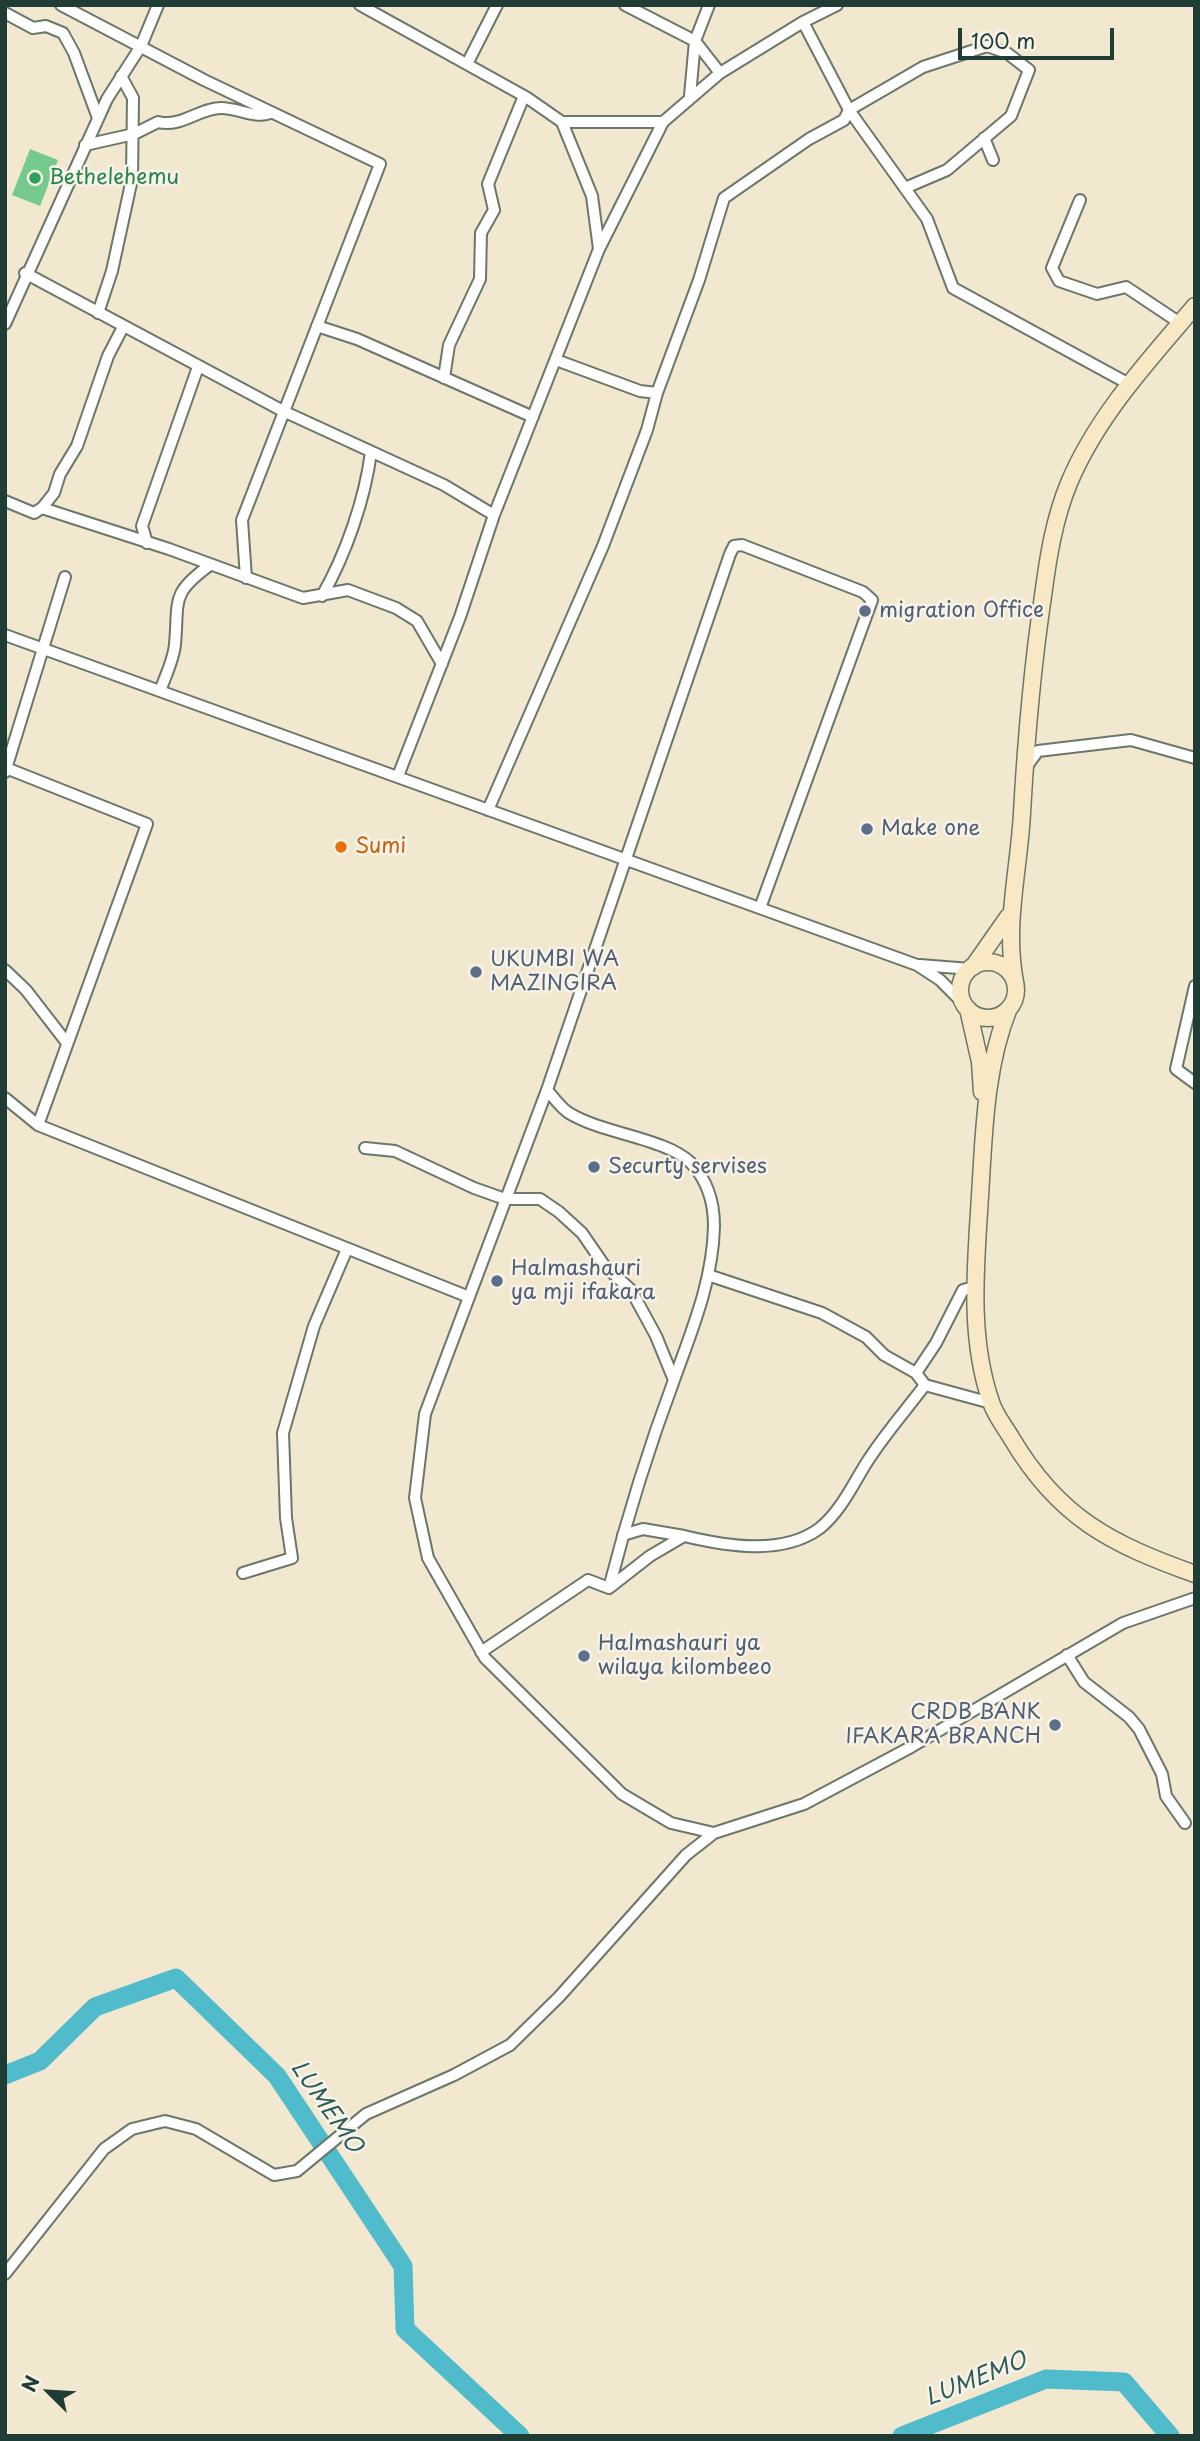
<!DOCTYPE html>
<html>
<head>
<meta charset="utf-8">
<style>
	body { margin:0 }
	#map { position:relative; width:1200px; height:2441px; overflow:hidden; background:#f2e7cf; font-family:"Playpen Sans",sans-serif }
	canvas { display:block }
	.frame { position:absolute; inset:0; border:7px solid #1f3d34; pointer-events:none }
	.north { position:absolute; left:14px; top:2357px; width:70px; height:70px; -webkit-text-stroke:5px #f7f3e8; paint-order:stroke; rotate:294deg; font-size:19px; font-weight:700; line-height:28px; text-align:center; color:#1f3d34 }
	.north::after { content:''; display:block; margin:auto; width:24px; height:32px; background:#1f3d34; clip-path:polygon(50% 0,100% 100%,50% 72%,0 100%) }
	.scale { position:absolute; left:958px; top:28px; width:156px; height:32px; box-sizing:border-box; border:4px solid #1f3d34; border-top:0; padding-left:9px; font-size:21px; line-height:24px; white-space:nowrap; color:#1f3d34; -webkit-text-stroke:5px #f7f3e8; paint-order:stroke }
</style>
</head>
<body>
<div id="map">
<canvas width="1200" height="2441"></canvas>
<div class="frame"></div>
<div class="north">N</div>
<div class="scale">100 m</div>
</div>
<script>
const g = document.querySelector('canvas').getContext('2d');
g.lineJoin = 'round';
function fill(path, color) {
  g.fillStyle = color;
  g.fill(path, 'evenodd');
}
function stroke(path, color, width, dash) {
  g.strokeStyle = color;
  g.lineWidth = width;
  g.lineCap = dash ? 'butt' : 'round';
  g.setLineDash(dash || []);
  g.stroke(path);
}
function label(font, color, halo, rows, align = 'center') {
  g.font = font + ' "Playpen Sans",sans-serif';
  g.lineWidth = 5;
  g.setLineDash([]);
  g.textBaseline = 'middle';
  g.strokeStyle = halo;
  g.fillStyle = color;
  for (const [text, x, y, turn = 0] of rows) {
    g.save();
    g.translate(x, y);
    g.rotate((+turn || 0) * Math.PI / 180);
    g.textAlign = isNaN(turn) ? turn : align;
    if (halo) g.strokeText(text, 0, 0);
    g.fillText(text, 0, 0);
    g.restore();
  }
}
const green = new Path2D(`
	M30,149L58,160L40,206L12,195Z`);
const river = new Path2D(`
	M5,2075L40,2061L95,2007L176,1978L277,2076L403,2266L405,2329L520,2436
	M902,2436L1046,2379L1124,2382L1170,2436`);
const minor = new Path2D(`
	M61,5L204,80L380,164L242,520L246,578
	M360,5L526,97L562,122L592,196L599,249L494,515L460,617L398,776
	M625,5L695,41L720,73
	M5,13L33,28L46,26L63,33L74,53L98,118
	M803,22L849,110L923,67L987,46L1007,53L1029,70L1011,116L947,170L905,188
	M467,64L497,5
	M690,96L695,41L709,5
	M562,122H663L720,73L803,22L837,5
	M984,138L993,160
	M85,145L134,134L158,122C181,128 199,108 221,108C238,108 255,119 270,113
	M1080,200L1052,268L1059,281L1097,294L1126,287L1180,323
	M599,249L663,122
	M25,273L283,411L444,485L494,515
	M98,313L112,271L132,179L133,98L121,76
	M5,324L107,99L141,46L158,5
	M317,326L357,339L533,417
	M556,360L640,391L657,393L699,280L724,198L809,139L844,120L849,110L927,219L953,288L1129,384
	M444,378L449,345L480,279L481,233L494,210L488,184L524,96
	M5,501L34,513L42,508L169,549L303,598L348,590L396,608L417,621L442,664
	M42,508L54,493L60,474L77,446L108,356L123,327
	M147,543L142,526L198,367
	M322,596C346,554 365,499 371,452
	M5,635L917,965L940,980L965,1005
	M160,691C165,677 174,659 175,644C179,600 170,594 210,565
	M1026,767L1038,751L1131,740L1195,758
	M6,768L147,824L38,1125
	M5,772L65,577
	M488,810L603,546L647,430L657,393
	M920,965L970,969
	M5,970L26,990L67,1043
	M1195,986L1176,1069L1195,1083
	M547,1090C554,1098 561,1108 569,1113C603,1134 666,1138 691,1163C708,1181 714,1202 714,1226C713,1280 692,1330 674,1380C649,1447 627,1518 609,1588
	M5,1098L38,1125L469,1297
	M365,1148L395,1151L474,1188L505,1199H540L559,1212L582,1233L604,1265L631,1290L656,1336L674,1380
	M708,1275L822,1313L866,1337L884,1355L916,1373L925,1385L991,1403
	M916,1373L936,1343L963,1290L974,1287
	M623,1535L643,1529L684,1536
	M243,1573L292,1558L286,1518L283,1433L314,1326L347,1249
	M481,1652L588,1580L609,1588L650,1556L684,1536C726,1546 783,1556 820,1528C841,1511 853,1484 867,1462C884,1435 906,1410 925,1385
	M1067,1655L1084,1682L1129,1717L1139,1729L1162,1774L1166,1796L1185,1823
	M714,1833L671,1823L622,1794L485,1658L428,1558L415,1498L425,1414L547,1090L730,554L734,546L742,545L863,592L872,600L760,908
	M5,2274L104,2149L132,2129L165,2121L196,2129L274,2175L297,2171L366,2114L454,2075L510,2045L559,1997L686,1855L714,1833L804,1804L911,1747L1123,1623L1195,1598`);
const secondary = new Path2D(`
	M960 990a28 28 0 1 1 56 0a28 28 0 1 1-56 0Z
	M973,967L1008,917
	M1015,982C1004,924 1019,871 1022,813C1026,741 1032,669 1043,596C1048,558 1054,519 1069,483C1097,416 1149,360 1195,306
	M1009,1008C985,1067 984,1133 980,1196C976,1264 968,1336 991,1402C995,1415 1005,1427 1012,1439C1059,1518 1111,1544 1195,1574
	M968,1009L980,1062L982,1092`);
const markers = [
	[35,178,7,"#2e9e5b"],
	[865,611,7,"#5c6f8a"],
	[867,829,7,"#5c6f8a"],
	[341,847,7,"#e8710a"],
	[476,972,7,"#5c6f8a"],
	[594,1167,7,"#5c6f8a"],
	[497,1281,7,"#5c6f8a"],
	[584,1656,7,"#5c6f8a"],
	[1055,1725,7,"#5c6f8a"]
];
const leisureNames = [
	["Bethelehemu",49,178]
];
const serviceNames = [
	["migration Office",879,611],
	["Make one",881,829],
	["UKUMBI WA",490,960],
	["MAZINGIRA",490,984],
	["Securty servises",608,1167],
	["Halmashauri",511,1269],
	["ya mji ifakara",511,1293],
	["Halmashauri ya",598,1644],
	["wilaya kilombeeo",598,1668],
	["CRDB BANK",1041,1713,"right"],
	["IFAKARA BRANCH",1041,1737,"right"]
];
const foodNames = [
	["Sumi",355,847]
];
const waterNames = [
	["LUMEMO",326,2107,55],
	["LUMEMO",976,2380,-22]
];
fill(green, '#76ca8d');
stroke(river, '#4fbbcb', 19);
stroke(minor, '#69786a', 14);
stroke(secondary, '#69786a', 19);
stroke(minor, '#fff', 10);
stroke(secondary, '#f8e8c3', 16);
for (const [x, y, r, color] of markers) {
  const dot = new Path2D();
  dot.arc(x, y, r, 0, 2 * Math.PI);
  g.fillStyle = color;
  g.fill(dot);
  stroke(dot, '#f7f3e8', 2.5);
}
label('21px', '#27864d', '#f7f3e8', leisureNames, 'left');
label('21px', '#4e5e75', '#f7f3e8', serviceNames, 'left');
label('21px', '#c56008', '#f7f3e8', foodNames, 'left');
label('italic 23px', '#2b5c5a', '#f7f3e8', waterNames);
</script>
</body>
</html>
